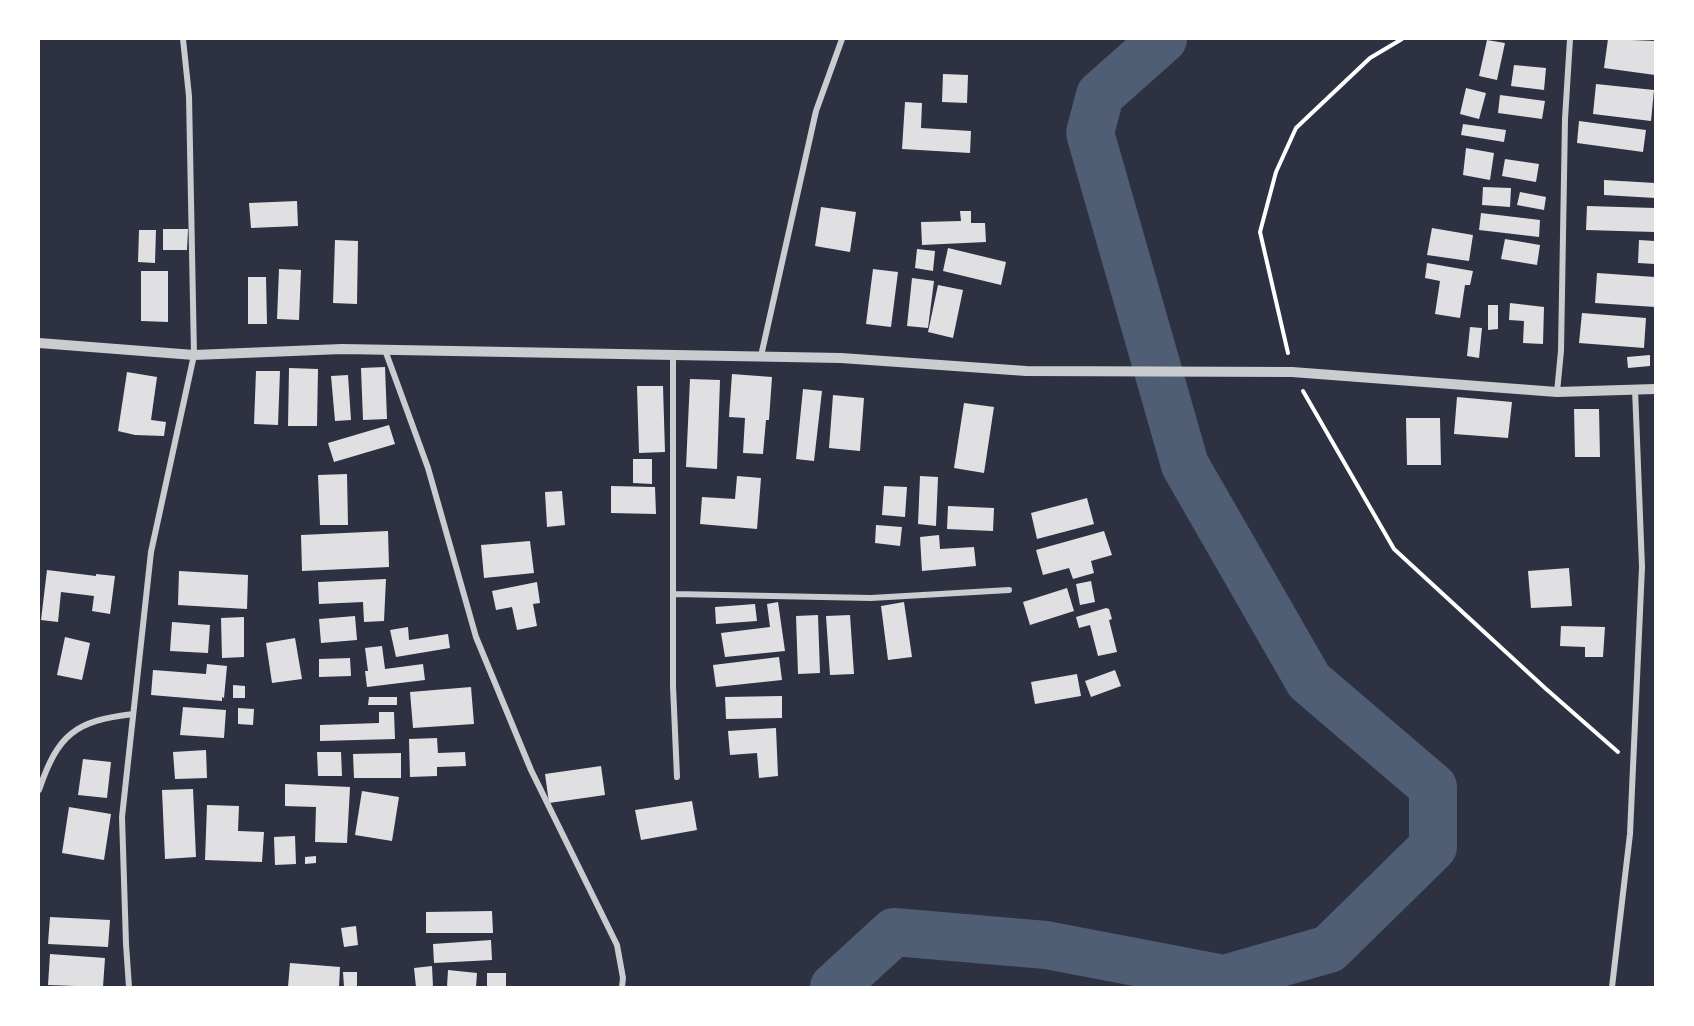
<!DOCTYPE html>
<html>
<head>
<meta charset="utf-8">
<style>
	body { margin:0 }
	#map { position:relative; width:1694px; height:1026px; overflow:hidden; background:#2d3142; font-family:Ubuntu,sans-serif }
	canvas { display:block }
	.frame { position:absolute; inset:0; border:40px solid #fff; pointer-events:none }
</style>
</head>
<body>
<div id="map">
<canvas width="1694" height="1026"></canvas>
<div class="frame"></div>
</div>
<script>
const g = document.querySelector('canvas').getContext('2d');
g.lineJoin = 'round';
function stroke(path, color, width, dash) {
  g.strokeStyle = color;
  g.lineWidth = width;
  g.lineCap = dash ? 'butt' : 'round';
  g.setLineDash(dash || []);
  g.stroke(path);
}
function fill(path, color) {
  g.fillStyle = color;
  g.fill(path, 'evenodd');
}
const river = new Path2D(`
	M834,987L894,932L1046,945L1224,979L1329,949L1433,847V787L1309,681L1185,465L1090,133L1100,95L1163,39`);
const building = new Path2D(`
	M1608,39L1655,41V75L1604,68Z
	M1487,40L1505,43L1497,80L1479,76Z
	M1514,65L1546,68L1544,90L1511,86Z
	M943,74L968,75L967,103L942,102Z
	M1596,84L1654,90L1651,121L1593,114Z
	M1466,88L1486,93L1479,119L1460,114Z
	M1500,95L1545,101L1542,119L1498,113Z
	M905,102L922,103L921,128L971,131L970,153L902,149Z
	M1579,121L1646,130L1643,152L1577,143Z
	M1463,124L1506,130L1504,142L1461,135Z
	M1466,148L1494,153L1490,180L1463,175Z
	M1505,159L1539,164L1536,182L1502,176Z
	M1604,180L1655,183V198L1604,195Z
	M1483,187L1511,188L1510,207L1482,205Z
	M1520,192L1546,197L1544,210L1517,205Z
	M297,201L298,226L251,228L249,203Z
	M1587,206L1655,208V232L1586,230Z
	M821,207L856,212L850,252L815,246Z
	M960,211H971V223H985L986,242L922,245L921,222L961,221Z
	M1481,213L1540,220L1539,237L1479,230Z
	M1432,228L1473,235L1469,261L1427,255Z
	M163,229H188L187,250H163Z
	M139,230H156L155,263L138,262Z
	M1505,239L1540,245L1537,265L1501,259Z
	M335,240L358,241L357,304L333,303Z
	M1639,240L1655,241V264L1638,263Z
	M948,248L1006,262L1001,285L943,271Z
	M917,249L935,251L933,271L915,268Z
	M1427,263L1473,271L1470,285H1465L1460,318L1435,314L1440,281L1425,278Z
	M279,269L301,270L299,320L277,319Z
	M873,269L898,272L891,327L866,324Z
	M141,271H168V322L141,321Z
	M1597,273L1655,277V307L1595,303Z
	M248,277H266L267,324H248Z
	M912,278L934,281L928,328L907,326Z
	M938,285L963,290L953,338L928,332Z
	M1510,303L1544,307L1543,344L1523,343L1524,321L1509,320Z
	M1488,305H1498V329L1488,330Z
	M1582,313L1646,318L1644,348L1579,343Z
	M1470,327L1482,328L1479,358L1467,356Z
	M1650,355V366L1628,368L1627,357Z
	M385,367L387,419L363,420L361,368Z
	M289,368L318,369L317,426H288Z
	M256,371H280L278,425L254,424Z
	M127,372L157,377L151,420L166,422L164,436L135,435L118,431Z
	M732,374L772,377L769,420H766L763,454L743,453L745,418L729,417Z
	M348,375L351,420L335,421L331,376Z
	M690,379L720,380L717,469L686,467Z
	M637,386H663L665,452L639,453Z
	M803,389L822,391L814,461L796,459Z
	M833,395L864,398L860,451L829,448Z
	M1457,397L1512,402L1508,438L1454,434Z
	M964,403L994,407L984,473L954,468Z
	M1574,409H1599L1600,457H1575Z
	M1406,418H1440L1441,465H1407Z
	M389,425L395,444L334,462L328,443Z
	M633,459H652V484L633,483Z
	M347,474L348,525H320L318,475Z
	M737,476L761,478L757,529L700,524L702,497L735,499Z
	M920,476L938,477L936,526L918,524Z
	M611,486L655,487L656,514L611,513Z
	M884,486L907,487L905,517L882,515Z
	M562,491L565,525L547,527L545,492Z
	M1087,498L1094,524L1037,539L1031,513Z
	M948,506L994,508L993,531L947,529Z
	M876,525L902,527L900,546L875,543Z
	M388,531L389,567L302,571L301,535Z
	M1104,531L1112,555L1091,561L1094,573L1073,579L1069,568L1043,575L1036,550Z
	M939,535L940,549L974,547L976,566L922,571L920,537Z
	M530,541L534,573L484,578L481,545Z
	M1569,568L1572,606L1531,608L1528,571Z
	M47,570L96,576V574L115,576L110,614L92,611L94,596L61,592L58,622L41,620Z
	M179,571L248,575L247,609L178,605Z
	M386,579L384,621L364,622L363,602L319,604L318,582Z
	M1091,581L1095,602L1080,605L1076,584Z
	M537,582L540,603L533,604L537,626L517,630L512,607L496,610L492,591Z
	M1067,588L1074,611L1030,625L1023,602Z
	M778,602L785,651L725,657L721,633L770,627L767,604Z
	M904,602L912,657L888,660L881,606Z
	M755,604L757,621L716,624L715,607Z
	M1106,608L1109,609L1112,619L1109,620L1117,652L1098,656L1090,625L1079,628L1076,617Z
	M818,615L820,673L798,674L796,616Z
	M850,615L854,674L830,675L826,616Z
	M355,616L357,640L321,643L319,619Z
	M244,617V657L222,658L221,618Z
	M172,622L210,625L208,653L170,651Z
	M1561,626L1605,627L1603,657H1585V647L1560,646Z
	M408,627L409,640L448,634L450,648L396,657L390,630Z
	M65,637L90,643L82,680L57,675Z
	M295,638L302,679L272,683L266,643Z
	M382,646L385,669L423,664L425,680L367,687L365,671H368L365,648Z
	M779,657L782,680L716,687L713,665Z
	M350,658L351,676L319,677V659Z
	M207,664L227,666L224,698L222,697V701L151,695L153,670L206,674Z
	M1115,670L1121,686L1091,697L1085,681Z
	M1077,674L1081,696L1035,704L1031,682Z
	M233,685L245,686V698H233Z
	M471,687L474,724L413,728L410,692Z
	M782,696V718L726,719L725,697Z
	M369,697H397V705H368Z
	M183,707L226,710L224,738L180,735Z
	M238,708L254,709L253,725L238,724Z
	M379,712H394L395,739L320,741V725L379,723Z
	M776,728L778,776L759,778L757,753L730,755L728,731Z
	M437,738L438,753L465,752L466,766L437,767V776L410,777L409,739Z
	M206,750L207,778L175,779L173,752Z
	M317,752H341L342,776H318Z
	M401,753V778H354L353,754Z
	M83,759L111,762L107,798L78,795Z
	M601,766L605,795L549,803L545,774Z
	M285,784L350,787L347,843L315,842L316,807L285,806Z
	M193,789L196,857L165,859L162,790Z
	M362,791L399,797L392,841L355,835Z
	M692,801L697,830L641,840L635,810Z
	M207,805L239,806L238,831L264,832L262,862L205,860Z
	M69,807L111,814L104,860L62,853Z
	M295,836L296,864L275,865L274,837Z
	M316,856V863L305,864V857Z
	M492,911L493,933H426V912Z
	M50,917L110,920L108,947L48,944Z
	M356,926L358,945L344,947L341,928Z
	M491,940L492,960L434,963L433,944Z
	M50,954L105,958L103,987L48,985Z
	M290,963L340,967L339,987H288Z
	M432,966L433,987H416L414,968Z
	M448,970L477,973L476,987H447Z
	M343,972H357V987H344Z
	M487,973H506V987H487Z`);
const path = new Path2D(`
	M1288,353L1260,232L1276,172L1296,128L1370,58L1402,39
	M1303,391L1394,549L1545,688L1618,752`);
const minor = new Path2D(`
	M385,350L428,468L476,637L531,770L617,945L623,978L622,987
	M673,355V686L677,777
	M761,356L816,111L842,39
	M1557,392L1561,351L1565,119L1570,39
	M674,594L871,598L1009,590
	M39,790C58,734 75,721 133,714
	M129,987L126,944L122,817L151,552L194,355L189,96L183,39
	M1612,987L1630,834L1642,567L1635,389`);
const tertiary = new Path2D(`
	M39,343L194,355L342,349L841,358L1026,371L1292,372L1557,392L1655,389`);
stroke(river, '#4f5d75', 48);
fill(building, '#e0e0e3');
stroke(path, '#fff', 4);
stroke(minor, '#caccd0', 6);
stroke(tertiary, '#caccd0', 10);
</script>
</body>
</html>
